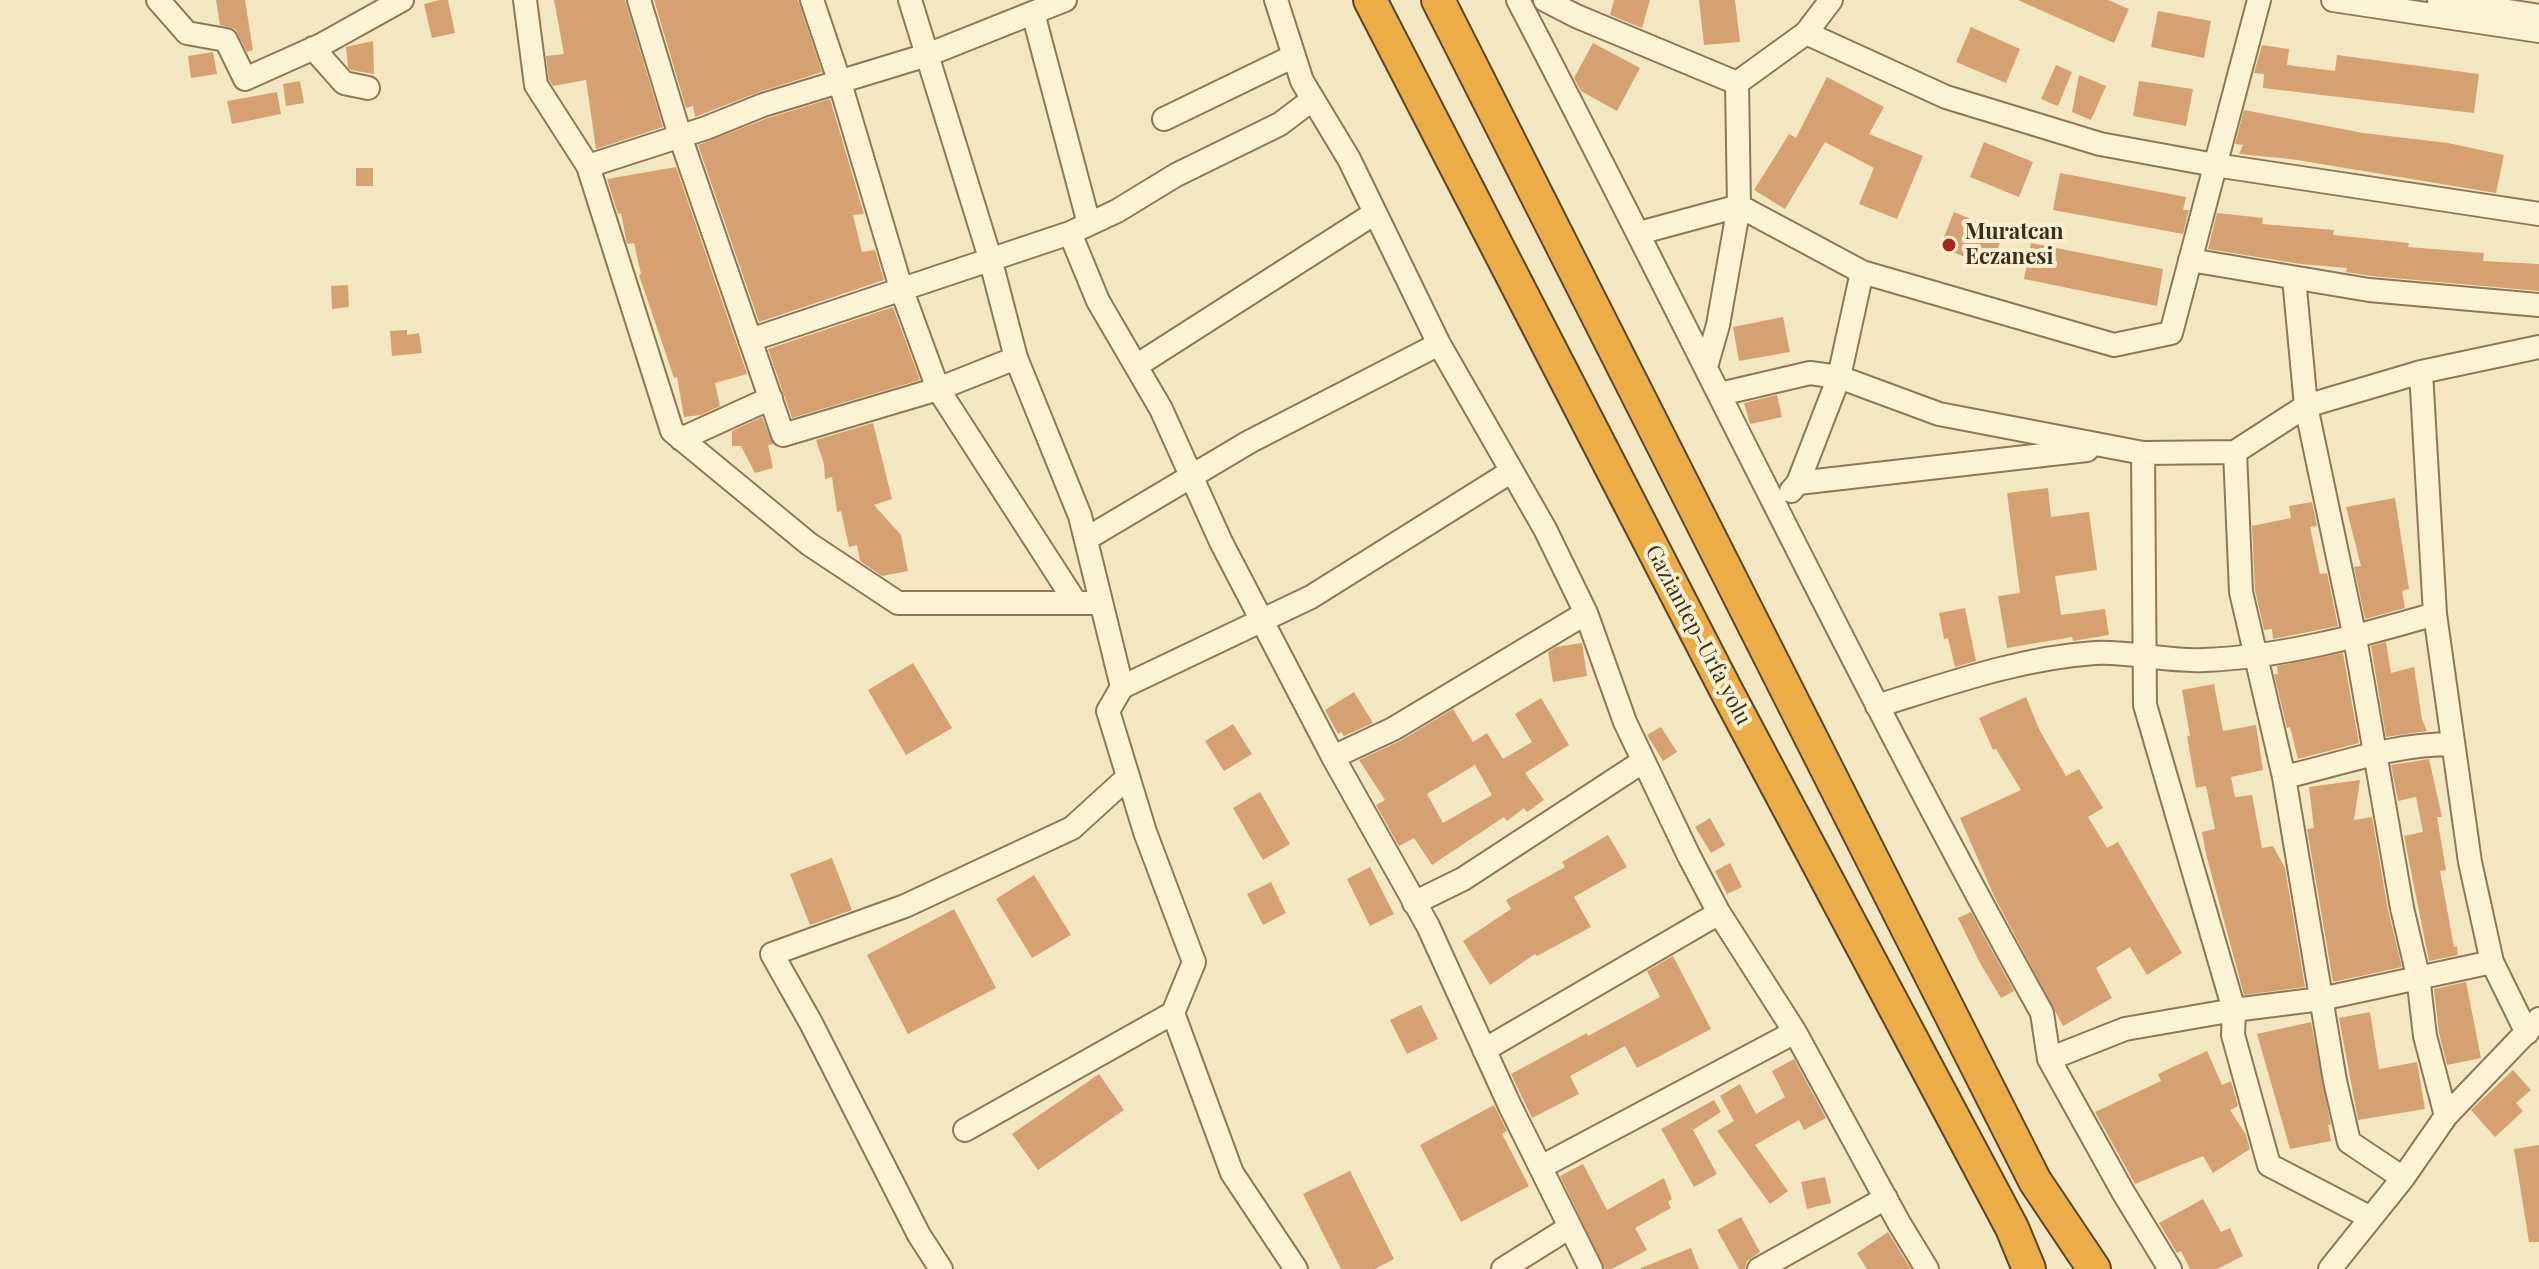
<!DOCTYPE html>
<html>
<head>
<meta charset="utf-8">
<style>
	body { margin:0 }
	canvas { display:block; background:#f3e7c1 }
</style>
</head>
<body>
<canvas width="2539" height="1269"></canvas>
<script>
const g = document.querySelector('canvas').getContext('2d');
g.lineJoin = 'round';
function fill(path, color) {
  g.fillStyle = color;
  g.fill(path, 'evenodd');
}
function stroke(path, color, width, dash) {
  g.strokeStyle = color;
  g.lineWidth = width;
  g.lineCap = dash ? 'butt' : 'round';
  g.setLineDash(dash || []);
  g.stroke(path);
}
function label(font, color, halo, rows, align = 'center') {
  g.font = font + ' "Playfair Display",serif';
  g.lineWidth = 8;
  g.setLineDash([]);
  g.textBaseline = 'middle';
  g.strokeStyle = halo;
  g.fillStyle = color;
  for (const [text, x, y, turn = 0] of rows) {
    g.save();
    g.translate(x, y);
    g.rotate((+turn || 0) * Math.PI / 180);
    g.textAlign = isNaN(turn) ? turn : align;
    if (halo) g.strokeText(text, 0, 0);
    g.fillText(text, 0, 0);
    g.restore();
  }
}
const building = new Path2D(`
	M216,0H245L253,50L247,52L235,29L220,25Z
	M440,0H448L455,33L432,38L424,4Z
	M554,0H625L663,127L596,149L586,80L553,86L549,80L546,56L564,54Z
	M654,0H798L822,72L759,92L695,117L693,106L686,108Z
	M1614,0H1650L1642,28L1610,15Z
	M1699,0H1735L1740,42L1704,45Z
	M2018,0H2108L2129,9L2114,43Z
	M2158,11L2211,21L2204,58L2151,47Z
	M1971,27L2020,49L2006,83L1956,62Z
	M373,41L374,74L351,70L348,67L346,47Z
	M1593,43L1640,68L1617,111L1581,91L1574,78Z
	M2262,45L2289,49L2287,65L2335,71L2337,55L2479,74L2474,113L2263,88L2264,74L2254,73Z
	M213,52L217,74L191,78L188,56Z
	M2056,65L2072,72L2058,106L2041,99Z
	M2079,75L2106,86L2091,120L2072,112Z
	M1827,77L1884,107L1869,134L1923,156L1897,219L1859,204L1874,168L1825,142L1785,209L1754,190L1789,134L1796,138Z
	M300,81L304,103L286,106L283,84Z
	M2139,81L2193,89L2186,126L2133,116Z
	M277,92L281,114L232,124L227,101Z
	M830,99L864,214L853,215L862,252L875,250L884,280L759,322L698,145L768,118Z
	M2244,110L2363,133L2448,143L2504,155L2496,193L2291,159L2239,154L2243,145L2235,144Z
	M1984,142L2033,162L2019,197L1970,177Z
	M676,167L747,374L715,383L720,406L701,415L684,417L677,377L674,378L639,275L641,274L634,243L627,244L621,213L618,214L607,179Z
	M356,168H373V186H356Z
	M2060,173L2186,197L2183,210H2189L2183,234L2053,210Z
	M1954,212L2004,233L1990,267L1940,247Z
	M2217,213L2263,218L2262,224L2334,230L2333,235L2409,243L2408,247L2484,253L2483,261L2539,264V291L2371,276L2346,272L2347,268L2301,264L2208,249Z
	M2031,243L2163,269L2157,306L2024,279Z
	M348,285L349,307L332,309L331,286Z
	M893,307L920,380L792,418L768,349Z
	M1783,317L1790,352L1739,361L1733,327Z
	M407,330V335L419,333L422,353L392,356L390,331Z
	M1777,395L1782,417L1750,424L1744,403Z
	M762,417L773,444L768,445L773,468L755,473L741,446H732V431Z
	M873,423L892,499L874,505L901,535L908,571L882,576L860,561L857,545L849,547L841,511L837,512L832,477L825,479L824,464L816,440Z
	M2048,488L2051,517L2089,512L2097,570L2055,576L2061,615L2105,609L2109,635L2073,641L2072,637L2007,648L1998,596L2020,593L2007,493Z
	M2395,498L2409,589L2402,591L2405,608L2365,619L2354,567L2361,566L2346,507Z
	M2312,502L2317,526L2310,527L2320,574L2327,573L2338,626L2273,639L2272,629L2264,630L2255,590L2252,526L2291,518L2289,506Z
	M1965,608L1976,661L1955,667L1948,638L1944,639L1939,613Z
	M2386,642L2391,673L2414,667L2422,719L2427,731L2386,737L2371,646Z
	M1582,643L1587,676L1553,682L1548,652L1556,647Z
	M2343,653L2359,743L2298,759L2290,727L2287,728L2274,674H2278L2277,666Z
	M913,663L952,728L906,755L868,690Z
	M2214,684L2223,731L2256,725L2263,770L2231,777L2235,797L2252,795L2262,848L2273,846L2285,868L2305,987L2244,995L2206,854L2202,832L2215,829L2206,786L2196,788L2187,736H2190L2182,690Z
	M1354,692L1373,723L1344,736L1341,732L1338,734L1325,710Z
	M2026,697L2039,729L2066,776L2079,769L2103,808L2088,817L2107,848L2118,842L2182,953L2147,975L2130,947L2096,968L2112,998L2063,1026L1995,898L1960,818L2021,790L1996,749L1993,750L1979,718Z
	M1541,698L1569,745L1525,773L1544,800L1527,812L1524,808L1507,821L1504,817L1432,865L1414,838L1399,846L1376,805L1385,800L1359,760L1400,741L1453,709L1473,742L1487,733L1503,759L1532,742L1515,714ZM1475,765L1492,795L1443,823L1427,794Z
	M1233,724L1252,754L1224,771L1205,741Z
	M1661,727L1677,752L1663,761L1647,735Z
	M2429,759L2442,817H2437L2446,870L2440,871L2454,947L2457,946L2458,955L2429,961L2404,836L2423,832L2416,797L2398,801L2391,765Z
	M2360,780L2354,820L2372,817L2388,910L2402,967L2333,982L2307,829L2314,828L2309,787Z
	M1260,792L1290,844L1263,860L1233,808Z
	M1710,818L1725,845L1711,853L1695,827Z
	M1608,835L1627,867L1574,897L1591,927L1537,956L1535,954L1490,985L1463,941L1511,909L1506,900L1565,867L1562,862Z
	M832,858L852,910L810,925L790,874Z
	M1730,863L1742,887L1727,894L1715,871Z
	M1370,867L1394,914L1370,926L1347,879Z
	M1034,875L1071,935L1032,958L996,899Z
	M1271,882L1286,913L1263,925L1247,894Z
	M954,909L996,988L908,1034L867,955Z
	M1971,912L2014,991L2001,998L1980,963L1958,918Z
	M1673,956L1711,1029L1637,1068L1625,1046L1570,1076L1579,1094L1532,1118L1511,1074L1587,1033L1588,1036L1660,997L1647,971Z
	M2466,982L2481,1058L2447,1065L2439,1033L2434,989Z
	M1421,1005L1438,1039L1407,1054L1390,1020Z
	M2370,1012L2379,1069L2417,1062L2425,1109L2358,1120L2339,1018Z
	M2311,1022L2331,1125H2328L2331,1141L2290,1149L2257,1034Z
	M2207,1051L2222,1085L2231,1081L2238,1106L2230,1110L2246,1135L2250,1149L2213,1173L2203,1156L2135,1184L2095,1112L2161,1081L2158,1074Z
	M1794,1059L1826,1118L1804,1130L1799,1120L1755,1145L1788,1191L1770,1204L1717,1131L1734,1121L1720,1096L1740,1084L1756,1114L1785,1097L1772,1071Z
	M2513,1070L2531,1090L2516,1103L2523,1111L2495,1137L2471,1110Z
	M1099,1074L1124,1110L1038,1170L1012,1134Z
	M1714,1100L1721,1112L1693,1130L1717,1174L1694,1187L1661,1129Z
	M1494,1105L1507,1131L1502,1134L1529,1186L1461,1222L1420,1145Z
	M2539,1145V1242H2529L2514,1149Z
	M1583,1164L1607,1210L1664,1178L1672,1199L1668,1202L1671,1208L1635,1228L1647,1250L1612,1269H1605L1560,1176Z
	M1350,1171L1394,1259L1375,1269H1341L1303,1194Z
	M1825,1177L1831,1203L1807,1209L1801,1182Z
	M2203,1199L2221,1232L2230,1228L2243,1256L2217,1269H2190L2181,1251L2177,1253L2159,1223Z
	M1741,1217L1760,1252L1747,1261L1745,1269H1739L1717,1230Z
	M1888,1232L1911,1269H1867L1857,1253Z
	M1691,1248L1699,1269H1641V1268Z`);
const minor = new Path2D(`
	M158,0L187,33L226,40L245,79L321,45L402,0
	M525,0L536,85L588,166L672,431L809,544L898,603H1100
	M639,0L680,136L783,435L938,389L1016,358
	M812,0L840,83L901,288L938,389L1076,603
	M910,0L990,258L1016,358L1080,516L1122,687L1108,711L1145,832L1194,962L1173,1013L1232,1173L1296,1269
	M1276,0L1302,81L1349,159L1439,344L1545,529L1586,613L1625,722L1689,856L1719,913L1795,1032L1899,1223L1927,1269
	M1518,0C1694,337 1857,681 2042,1013L2049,1059L2123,1192L2170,1269
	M1545,0L1576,16L1737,83
	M2333,0L2539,31
	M2439,0L2539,16
	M1033,13L1089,224
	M1806,33L1946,97L2100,144L2215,165L2539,214
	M313,48L344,83L368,88
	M1313,99L1280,124L1176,175L1117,211L1070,233L1098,301L1161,409L1221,542L1333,757L1428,926L1510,1106L1591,1269
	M1164,119L1294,56
	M588,166L706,128L763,105L927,55L1065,0
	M1639,233L1739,206L1862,272L2114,345L2171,333L2259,0
	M2190,260L2369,290L2539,305
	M2294,278L2306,406L2355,638L2402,908L2418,976L2425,1036L2446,1116
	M750,340L1070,233
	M1136,366L1375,213
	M1706,367L1718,325L1739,206L1737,83L1806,33L1831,0
	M2421,372L2435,614L2470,862L2492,962L2527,1033
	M1720,394L1810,373L1839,377L1939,414L2143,453L2235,452L2306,406L2421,372L2539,347
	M681,439L771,398
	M2235,452L2241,592L2284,777L2335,1081L2349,1142L2403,1178
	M2143,453L2145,705L2234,1010L2233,1035L2269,1165L2371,1218
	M1798,483L2087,450
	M1791,491L1798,483L1839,377L1862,272
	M1086,539L1249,442L1439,344
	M1122,687L1311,597L1512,471
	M1877,706C1948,684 2020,658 2095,653C2130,651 2167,662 2204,660C2282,657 2360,636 2435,614
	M1333,757L1393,729L1586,613
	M2284,777C2342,764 2392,744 2452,744
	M1414,903L1463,879L1642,762
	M1484,1050L1719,913
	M2049,1059L2125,1029L2234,1010L2321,999L2492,962
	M965,1130L1173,1013
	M1541,1167L1795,1032
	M941,1269L919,1235L811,1023L772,954L905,906L1072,828L1128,777
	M1503,1269L1570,1227
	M1759,1269L1886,1198
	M2330,1269L2403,1178L2446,1116L2539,1019`);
const highway = new Path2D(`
	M1370,0L1726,690L2012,1228L2029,1269
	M1438,0L2035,1181L2094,1269`);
const markers = [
	[1949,245,8,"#a5251f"]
];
const poiNames = [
	["Muratcan",1965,232],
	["Eczanesi",1965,257]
];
const streetNames = [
	["Gaziantep-Urfa yolu",1698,635,62]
];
fill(building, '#d5a172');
stroke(minor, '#8f7756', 26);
stroke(highway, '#5c442b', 36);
stroke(minor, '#fcf3d5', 22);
stroke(highway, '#ecac47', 32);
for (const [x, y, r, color] of markers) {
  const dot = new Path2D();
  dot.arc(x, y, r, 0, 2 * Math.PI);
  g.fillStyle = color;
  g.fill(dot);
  stroke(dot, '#f9f0d1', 3);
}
label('bold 22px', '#3d2d1c', '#f9f0d1', poiNames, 'left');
label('22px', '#3d2d1c', '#f9f0d1', streetNames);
</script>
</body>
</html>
